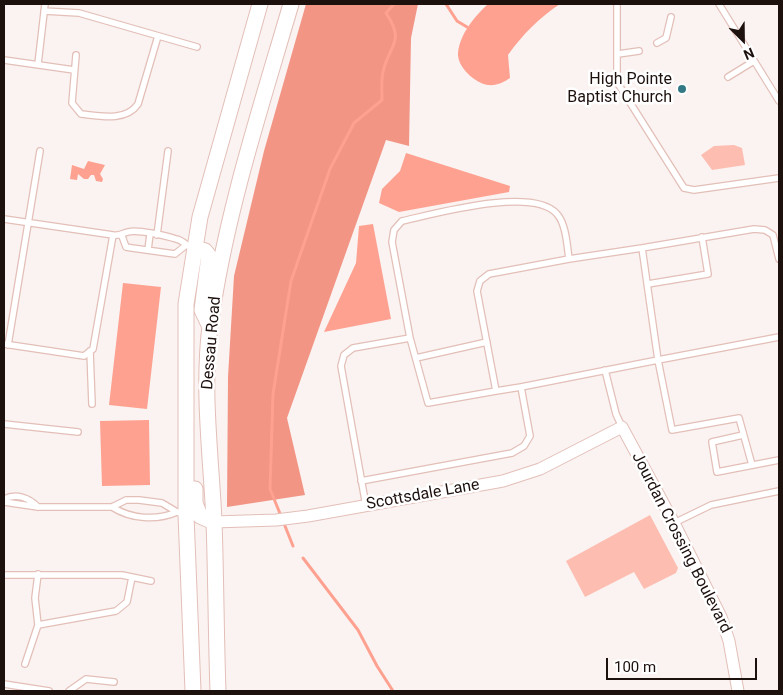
<!DOCTYPE html>
<html>
<head>
<meta charset="utf-8">
<style>
	body { margin:0 }
	#map { position:relative; width:783px; height:695px; overflow:hidden; background:#faf3f1; font-family:Roboto,sans-serif }
	canvas { display:block }
	.frame { position:absolute; inset:0; border:5px solid #1d110e; pointer-events:none }
	.north { position:absolute; left:718px; top:15px; width:50px; height:50px; -webkit-text-stroke:4px #fff; paint-order:stroke; rotate:157deg; font-size:14px; font-weight:700; line-height:20px; text-align:center; color:#1d110e }
	.north::after { content:''; display:block; margin:auto; width:18px; height:22px; background:#1d110e; clip-path:polygon(50% 0,100% 100%,50% 72%,0 100%) }
	.scale { position:absolute; left:606px; top:658px; width:151px; height:22px; box-sizing:border-box; border:2px solid #1d110e; border-top:0; padding-left:6px; font-size:15px; line-height:18px; white-space:nowrap; color:#1d110e; -webkit-text-stroke:4px #fff; paint-order:stroke }
</style>
</head>
<body>
<div id="map">
<canvas width="783" height="695"></canvas>
<div class="frame"></div>
<div class="north">N</div>
<div class="scale">100 m</div>
</div>
<script>
const g = document.querySelector('canvas').getContext('2d');
g.lineJoin = 'round';
function fill(path, color) {
  g.fillStyle = color;
  g.fill(path, 'evenodd');
}
function stroke(path, color, width, dash) {
  g.strokeStyle = color;
  g.lineWidth = width;
  g.lineCap = dash ? 'butt' : 'round';
  g.setLineDash(dash || []);
  g.stroke(path);
}
function label(font, color, halo, rows, align = 'center') {
  g.font = font + ' Roboto,sans-serif';
  g.lineWidth = 5;
  g.setLineDash([]);
  g.textBaseline = 'middle';
  g.strokeStyle = halo;
  g.fillStyle = color;
  for (const [text, x, y, turn = 0] of rows) {
    g.save();
    g.translate(x, y);
    g.rotate((+turn || 0) * Math.PI / 180);
    g.textAlign = isNaN(turn) ? turn : align;
    if (halo) g.strokeText(text, 0, 0);
    g.fillText(text, 0, 0);
    g.restore();
  }
}
const green = new Path2D(`
	M734,145L742,148L745,165L712,170L701,155L714,146Z
	M650,515L678,568L676,573L644,589L634,572L585,597L566,561Z`);
const forest = new Path2D(`
	M306,4H418L411,38L409,146L386,140L287,418L305,495L227,507L228,377L234,276L264,151Z`);
const water = new Path2D(`
	M488,4H560C539,18 523,34 508,55L510,78C504,82 497,86 488,85C475,83 457,67 458,53C460,34 474,17 488,4Z
	M406,153L510,186L509,192L399,212L379,203L382,189L400,171Z
	M88,161L105,165L100,174L103,179L102,182L96,181L94,175H91L88,179H84L78,174L77,180L70,179L72,165L84,169Z
	M373,224L391,319L324,332L356,263L359,226Z
	M123,283L161,287L147,409L109,405Z
	M149,420L150,485L102,486L100,421Z`);
const stream = new Path2D(`
	M446,4L457,21L467,27
	M281,516L270,489L273,394L291,281L330,169L354,123L382,100C382,91 381,81 383,72C389,44 406,43 386,13L394,4
	M283,521L293,546
	M303,558L358,630L377,666L393,691`);
const lane = new Path2D(`
	M617,4V82L684,188L694,190L779,178
	M719,4L779,101
	M44,11L79,13L197,47
	M657,43L666,38L671,17
	M618,54L639,51
	M76,55L72,103L81,114C99,116 126,122 138,104L158,36
	M4,60L74,70
	M38,64L45,4
	M728,77L754,61
	M4,219L113,235C121,236 122,233 128,232C137,229 167,236 176,239C183,240 186,246 193,248
	M157,235L168,151
	M122,236L126,247L132,248L175,254L185,246
	M642,248L754,229L765,230L773,235L779,259
	M148,250L150,234
	M648,284L708,274L702,237
	M410,338L428,403L496,391
	M4,344L84,356L93,349L113,235
	M8,345L40,151
	M90,351L92,404
	M416,358L487,342
	M605,370L616,414L622,427
	M521,387L496,391L477,291L480,281L489,274L569,259
	M4,424L78,432
	M743,435L712,442L717,472L779,460
	M752,465L739,418L672,430L658,360L779,337
	M361,481L512,453L524,446L530,436L521,387L658,360L642,248L569,259C567,245 566,224 557,214C533,186 434,214 402,221L394,230L392,242L410,338L353,348L344,355L341,366L366,506
	M4,499C17,493 29,498 38,507
	M4,502L38,507H112L126,500H139L162,503L177,512L184,514
	M112,507C131,519 156,521 177,512
	M674,523L711,505L779,491
	M38,574L35,598L38,625L116,611L127,602L132,577
	M4,575H122L151,581
	M25,664L38,625
	M4,684L49,691
	M69,691L86,679L114,682`);
const street = new Path2D(`
	M214,522L276,520L308,516L503,481L540,469L622,427L674,523L721,617L729,641L738,691`);
const secondary = new Path2D(`
	M195,248L205,251L209,256L202,310L210,327
	M195,489V503L200,516L214,522
	M193,691L186,515V304L200,217L260,4
	M218,691C216,635 216,578 214,521C211,456 202,391 210,326C225,216 260,110 291,4`);
const markers = [
	[682,89,5,"#337985"]
];
const poiNames = [
	["High Pointe",672,80],
	["Baptist Church",672,98]
];
const streetNames = [
	["Dessau Road",212,343,-85],
	["Scottsdale Lane",423,495,-10],
	["Jourdan Crossing Boulevard",681,543,63]
];
fill(green, '#febdb1');
fill(forest, '#f29585');
fill(water, '#ffa190');
stroke(stream, '#ffa190', 3);
stroke(lane, '#e3bfb8', 8);
stroke(street, '#e3bfb8', 13);
stroke(secondary, '#e3bfb8', 17);
stroke(lane, '#fff', 5.5);
stroke(street, '#fff', 11);
stroke(secondary, '#fff', 15);
for (const [x, y, r, color] of markers) {
  const dot = new Path2D();
  dot.arc(x, y, r, 0, 2 * Math.PI);
  g.fillStyle = color;
  g.fill(dot);
  stroke(dot, '#fff', 2);
}
label('16px', '#1d110e', '#fff', poiNames, 'right');
label('16px', '#1d110e', '#fff', streetNames);
</script>
</body>
</html>
